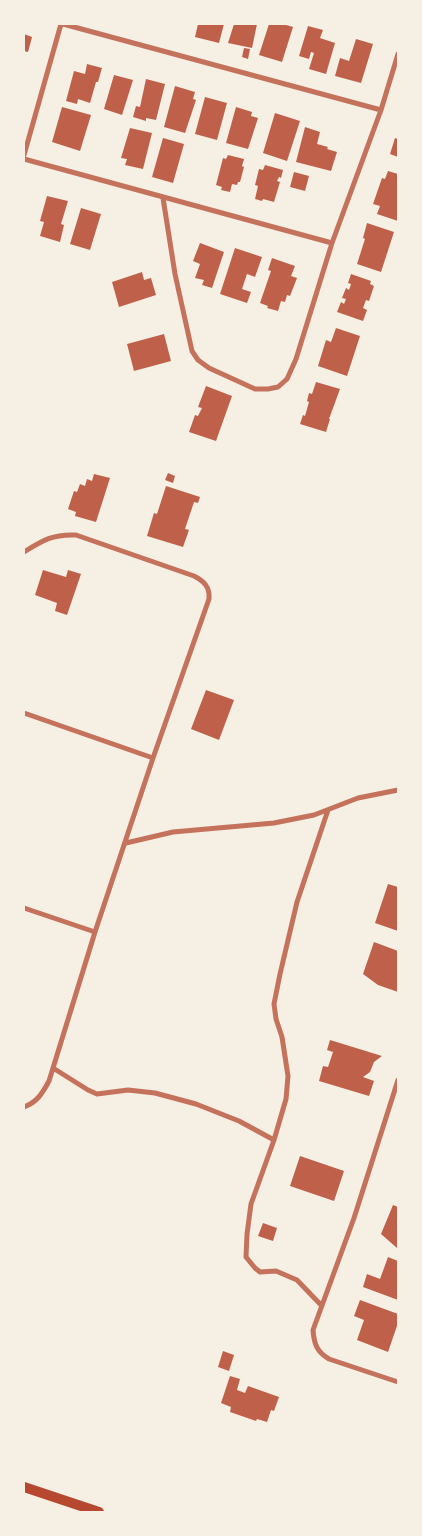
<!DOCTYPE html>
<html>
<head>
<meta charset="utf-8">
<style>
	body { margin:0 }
	#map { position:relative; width:422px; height:1536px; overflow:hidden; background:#f6efe4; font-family:"Noto Serif",serif }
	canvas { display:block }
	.frame { position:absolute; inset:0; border:25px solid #f6efe4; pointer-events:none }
</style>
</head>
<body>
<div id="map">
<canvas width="422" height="1536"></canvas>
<div class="frame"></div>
</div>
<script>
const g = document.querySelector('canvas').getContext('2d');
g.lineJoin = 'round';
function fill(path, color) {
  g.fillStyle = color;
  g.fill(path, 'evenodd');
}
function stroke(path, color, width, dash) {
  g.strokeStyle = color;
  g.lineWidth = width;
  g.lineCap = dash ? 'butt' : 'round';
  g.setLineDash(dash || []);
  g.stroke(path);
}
const building = new Path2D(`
	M198,24H224L219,43L195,37Z
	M234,24H257L252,48L228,43Z
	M269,24H283L293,27L282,62L259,55Z
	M308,26L323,30L320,38L335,43L326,74L309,69L314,53L311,52L309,59L299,56Z
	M24,34L32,37L28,52L24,51Z
	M356,39L373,44L361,83L335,76L340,58L349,61Z
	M244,48L250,49L248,59L242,57Z
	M87,64L102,68L98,82H96L90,103L78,99L77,104L66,101L74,71L85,74Z
	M114,75L133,80L122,115L104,109Z
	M146,79L165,84L156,120L146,118V121L133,117L136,106L140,107Z
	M175,86L195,92L193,99L196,100L185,133L164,127Z
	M205,97L227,103L217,140L195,134Z
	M62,107L91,115L80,151L52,142Z
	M236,107L252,112L251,116L258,118L248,149L226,143Z
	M275,113L300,121L287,161L263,153Z
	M305,127L320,132L317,144L328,147L327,149L337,152L331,171L296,162Z
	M130,128L152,133L143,169L125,165L127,159L121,158Z
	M163,138L184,144L173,183L152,177Z
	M395,138L398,139V157L390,154Z
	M228,155L244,159L242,166L244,167L240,182H238L237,185L232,184L230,192L221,190L222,187L216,185L223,158L226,159Z
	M265,165L283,170L281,178L279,177L277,181L280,182L274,202L263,199L262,201L255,199L258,186L255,185L259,169L263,170Z
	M388,171L398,174V221L377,214L380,206L373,204L382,178L385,179Z
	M294,172L309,176L305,191L290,187Z
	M47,196L68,201L61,224L64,225L60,242L40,236L44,222L40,221Z
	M81,208L101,214L90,250L70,244Z
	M367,223L394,232L381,272L357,264L365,239L363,238Z
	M200,243L224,252L212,288L202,285L204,280L195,278L200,264L193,261Z
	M235,248L262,257L255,277L247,274L242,289L251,292L247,303L220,294Z
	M272,258L295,266L291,276L297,278L290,296L287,295L285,302L281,301L278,311L267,308L268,306L260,303L271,271L268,270Z
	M142,272L144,280L151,278L156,295L119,307L112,282Z
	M351,274L371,281L370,284L374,286L369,301L366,300L363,308L367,310L363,321L337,312L341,302L344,304L346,299L342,298L346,288L349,290L351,284L348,283Z
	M336,328L360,336L347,376L318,366L326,340L331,342Z
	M164,334L171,361L134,371L127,344Z
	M316,382L340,389L329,419H330L326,432L300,424L303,415L305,416L309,402L307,401L309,393L312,394Z
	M206,386L232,396L216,441L189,432L195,415L198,416L202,408L198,407Z
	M168,473L175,476L173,483L165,480Z
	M94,474L110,478L96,522L75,516L76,512L68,509L74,491L77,492L80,484L85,486L87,479L92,481Z
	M166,486L200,497L198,503L194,502L185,529L189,530L183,547L147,536L154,513L157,514Z
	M43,570L66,577L68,570L81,574L67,615L55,611L57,603L35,595Z
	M206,690L234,700L219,740L191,729Z
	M388,884L398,887V931L375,923Z
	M374,942L398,951V992L378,985L363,974Z
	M330,1040L382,1056L374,1062L370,1072L363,1077L374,1081L369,1096L319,1081L323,1066L328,1067L333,1052L327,1050Z
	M300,1156L344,1171L334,1201L290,1186Z
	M393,1205L398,1207V1248H397L381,1234Z
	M263,1223L277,1228L273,1241L258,1236Z
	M388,1257L398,1261V1300L363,1287L367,1274L380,1279Z
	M360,1300L398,1314V1323L388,1352L357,1340L364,1320L354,1316Z
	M223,1351L234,1355L229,1371L218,1367Z
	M230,1376L240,1379L237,1390L245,1393L248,1386L279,1397L274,1411L271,1410L267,1422L257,1419L256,1421L230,1412L231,1407L221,1403Z`);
const minor = new Path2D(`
	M63,24L381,110
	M24,155L61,24
	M24,159L332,243
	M163,198L175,274L192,351L198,360L209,368L255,389H268L278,387L287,379L296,359L332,243L381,110L398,54
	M24,552C43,540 53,534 76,535L194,576C204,581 210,587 209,599L153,758L95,932L49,1081C42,1094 37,1102 24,1107
	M24,713L153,758
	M126,843L173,832L274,823L314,815L358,798L398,790
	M24,908L95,932
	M53,1068L88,1090L97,1094L128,1090L155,1093L196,1104L239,1121L274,1140
	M398,1080L354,1218L313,1330C314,1344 317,1352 329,1359L398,1382
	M321,1305L297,1280L276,1271L260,1272L255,1268L246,1257L247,1234L251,1204L274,1140L286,1099L288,1076L282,1037L276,1019L274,1004L280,974L297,902L328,810`);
const primary = new Path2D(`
	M24,1487L99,1512`);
fill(building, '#bf614a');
stroke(minor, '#c5725c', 5);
stroke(primary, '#b5482f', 10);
</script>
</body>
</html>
